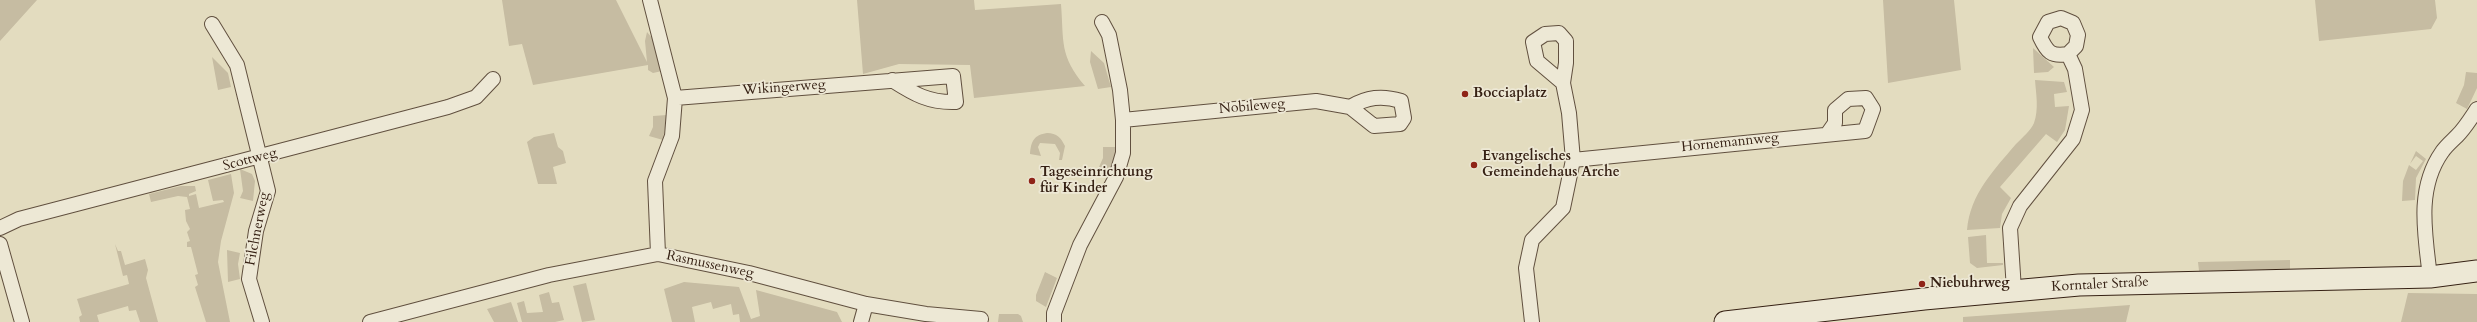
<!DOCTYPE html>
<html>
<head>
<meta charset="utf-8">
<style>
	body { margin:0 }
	canvas { display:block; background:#e3dcbf }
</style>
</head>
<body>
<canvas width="2477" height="322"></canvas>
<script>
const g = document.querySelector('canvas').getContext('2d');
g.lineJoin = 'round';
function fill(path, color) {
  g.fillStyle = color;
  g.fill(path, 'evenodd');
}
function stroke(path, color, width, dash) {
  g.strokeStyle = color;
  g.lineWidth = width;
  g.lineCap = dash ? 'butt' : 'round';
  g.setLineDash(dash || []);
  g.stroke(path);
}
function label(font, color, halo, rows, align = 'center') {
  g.font = font + ' Cardo,serif';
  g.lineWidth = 3.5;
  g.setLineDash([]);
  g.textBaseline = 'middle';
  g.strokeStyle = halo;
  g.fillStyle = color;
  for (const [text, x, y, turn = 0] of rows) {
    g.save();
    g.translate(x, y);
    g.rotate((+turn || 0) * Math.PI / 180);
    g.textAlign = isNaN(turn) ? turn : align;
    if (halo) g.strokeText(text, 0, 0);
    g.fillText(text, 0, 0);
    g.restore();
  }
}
const green = new Path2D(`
	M0,0H37L0,41Z
	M502,0H616L647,62L645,41L647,32L653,39L662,71L653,73L648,70V65L533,85L522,44L509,46Z
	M857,0H974L975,10L1061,4C1064,42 1059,55 1085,86L974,98L970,65L899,64L863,74Z
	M1883,0H1954L1961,70L1888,83Z
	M2315,0H2435L2437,18L2431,29L2319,41Z
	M2033,48L2054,67L2048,72L2034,73Z
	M1091,51L1104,63L1111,87L1098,89L1090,62Z
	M212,57L228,73L231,87L218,90Z
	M2466,72L2477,73V88L2467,109L2456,103L2464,85Z
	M2035,80L2064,82L2067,92L2054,94L2055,107L2069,106L2065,130L2057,142L2046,134L2000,187L2011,198L2002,214L2000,228L1967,230C1970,194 1994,170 2016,144C2022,138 2031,130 2034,123C2039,109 2036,94 2035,80Z
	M667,115L663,140L649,136L653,127V116Z
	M554,133L558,147L563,151L566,163L553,167L557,184H538L527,142L534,137Z
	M1047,133C1057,133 1061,138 1065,146L1062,160H1059L1060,153L1055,144L1040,143L1038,147L1041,156L1030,154C1031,141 1034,135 1047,133Z
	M1103,147H1116V161L1111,173L1099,167L1103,158Z
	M2416,151L2426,159L2416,178L2415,200L2402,201L2403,181L2409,165L2416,170L2423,161L2416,156L2410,164Z
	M240,169L252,174L255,181L253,201L240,198L243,191Z
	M231,174L234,193L221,241L218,262L230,322H206L195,287L198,285L195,275L198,274L191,247H187V242L190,241L187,232L190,229L186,221L185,210L190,209L187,197L178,196L151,202L149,194L181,186H195L196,191L189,194V196L196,194L199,208L224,202L223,200L213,201L208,180Z
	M1986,235L1987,263H2003V265L1977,268L1970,263L1968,237Z
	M115,244L118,251H121L125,265L145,259L148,270L146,278L158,322H140L136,310L129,311L128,306L97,315L99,322H80L79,317L82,315L77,299L129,284L127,275L123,276Z
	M227,250L240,253L238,264L240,279L228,282Z
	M2290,260V269L2199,271L2198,262Z
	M1045,272L1057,278L1046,307L1036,301V295Z
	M684,282L739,287L751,319L760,316L756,290L837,312L842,322H740L739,314L733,315L731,304L713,309L711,302L692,307L695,322H672L664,289Z
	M586,283L595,320L582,322L573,286Z
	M549,292L552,303L559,302L564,320L555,322H522L517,303L524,301L527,313L543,312L539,295Z
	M2408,293L2477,294V322H2401Z
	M511,302L518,322H494L487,309Z
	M2130,305L2126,322H1963V317Z
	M999,314H1018L1021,316L1023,322H998Z`);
const street = new Path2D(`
	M650,0L675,98L672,136L655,181L658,254
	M212,24L237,65L268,191L256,231L249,279L262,322
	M675,98L953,76L956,102C929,103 914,94 892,80
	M1123,120L1316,101L1350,107L1374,126L1400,124L1404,118L1401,101C1382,95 1367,97 1350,107
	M1573,160L1865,131L1873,109L1866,98L1848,99L1835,110V123L1828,133
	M0,228L19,219L448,107L476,97L493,79
	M0,244L22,322
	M2430,277C2425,234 2416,189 2442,152C2446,146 2452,141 2457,136C2465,128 2471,118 2477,109
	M2014,290L2010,228L2020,206L2073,139L2082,110L2075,69L2068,54L2076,46L2078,35L2073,23L2061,18L2048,22L2040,37C2047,52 2051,57 2068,54
	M370,322L549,275L658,254L749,273L866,304L926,314L981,319
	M861,322L866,304
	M1054,322V313L1080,245L1116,177L1123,153V120L1120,90L1109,35L1102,22
	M1532,322L1526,268L1532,240L1563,208L1573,160L1569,113L1563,83L1566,63V41L1559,33L1545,34L1533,42L1537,61L1563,83`);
const secondary = new Path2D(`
	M1725,322L1924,299L2079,285L2430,277L2477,271`);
const markers = [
	[1465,94,4,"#8f2418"],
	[1474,165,4,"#8f2418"],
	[1032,181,4,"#8f2418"],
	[1922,284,4,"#8f2418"]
];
const streetNames = [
	["Wikingerweg",784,88,-4],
	["Nobileweg",1252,107,-5],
	["Hornemannweg",1730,143,-6],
	["Scottweg",250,160,-15],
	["Filchnerweg",258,229,-79],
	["Rasmussenweg",710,265,12],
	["Korntaler Straße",2100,285,-3]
];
const poiNames = [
	["Bocciaplatz",1473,94],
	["Evangelisches",1482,157],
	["Gemeindehaus Arche",1482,173],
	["Tageseinrichtung",1040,173],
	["für Kinder",1040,189],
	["Niebuhrweg",1930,284]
];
fill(green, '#c6bca2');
stroke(street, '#61503f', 16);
stroke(secondary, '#362114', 23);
stroke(street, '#ede8d5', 14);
stroke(secondary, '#ede8d5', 21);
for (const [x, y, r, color] of markers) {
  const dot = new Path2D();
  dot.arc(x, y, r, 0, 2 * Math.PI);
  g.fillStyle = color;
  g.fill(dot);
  stroke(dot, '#ede8d5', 1.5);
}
label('14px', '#362114', '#ede8d5', streetNames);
label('bold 14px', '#362114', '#ede8d5', poiNames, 'left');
</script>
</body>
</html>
